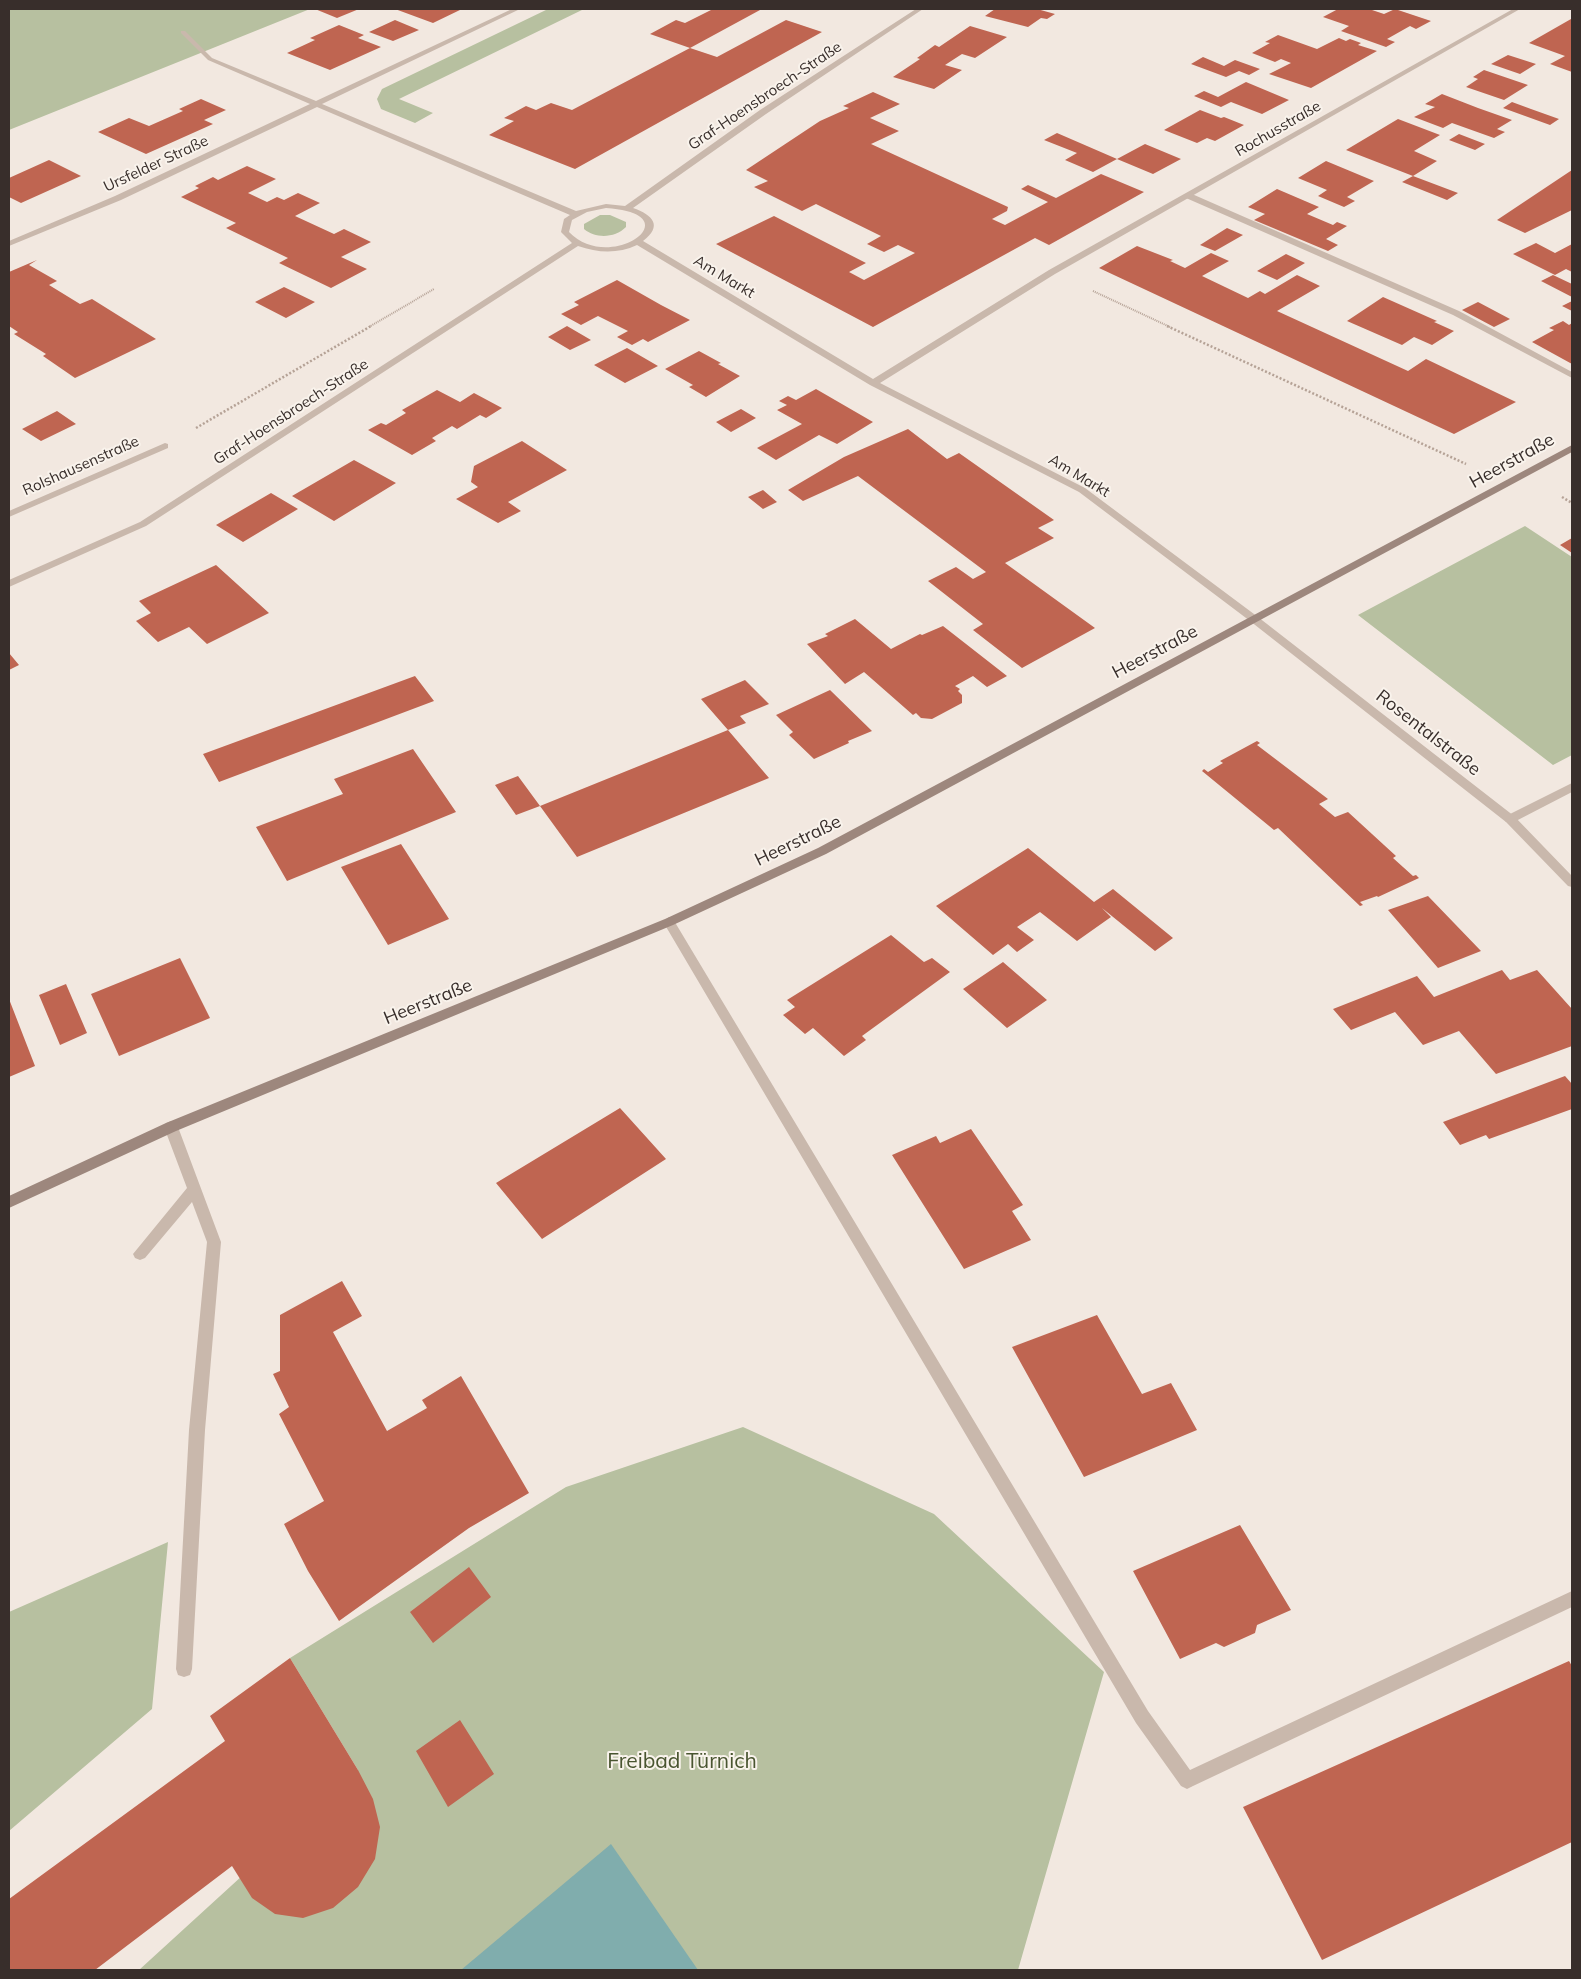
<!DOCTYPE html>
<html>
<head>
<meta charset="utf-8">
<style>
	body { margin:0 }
	#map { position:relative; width:1581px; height:1979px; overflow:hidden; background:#f2e8e0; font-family:Mulish,sans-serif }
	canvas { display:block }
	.frame { position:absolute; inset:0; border:10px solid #382e2b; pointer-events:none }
</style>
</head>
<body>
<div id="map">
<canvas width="1581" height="1979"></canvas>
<div class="frame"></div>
</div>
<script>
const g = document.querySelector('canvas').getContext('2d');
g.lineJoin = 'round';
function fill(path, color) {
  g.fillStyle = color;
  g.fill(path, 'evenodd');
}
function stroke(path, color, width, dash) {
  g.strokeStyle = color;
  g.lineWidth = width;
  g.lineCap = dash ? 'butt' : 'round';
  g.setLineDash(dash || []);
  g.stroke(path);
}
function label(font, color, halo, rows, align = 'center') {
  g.font = font + ' Mulish,sans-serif';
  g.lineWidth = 4;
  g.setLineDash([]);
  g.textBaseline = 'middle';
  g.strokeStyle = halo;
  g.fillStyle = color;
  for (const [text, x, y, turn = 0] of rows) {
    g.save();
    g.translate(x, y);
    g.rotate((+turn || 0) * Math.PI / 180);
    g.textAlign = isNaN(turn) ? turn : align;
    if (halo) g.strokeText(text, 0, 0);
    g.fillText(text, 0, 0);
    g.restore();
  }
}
const green = new Path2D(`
	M9,9H310L9,130Z
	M548,9H584L399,99L433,113L415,123L381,109L377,99L382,89Z
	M600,215H610L626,222V227C615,238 596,239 584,229V224Z
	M1525,526L1572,557V755L1553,765L1358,615Z
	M743,1427L934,1514L1104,1672L1018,1970H139L358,1770L290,1658L566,1487Z
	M168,1542L152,1709L9,1831V1612Z`);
const water = new Path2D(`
	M611,1844L698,1970H461Z`);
const building = new Path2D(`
	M315,9H359L337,18Z
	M395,9H462L433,23Z
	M713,9L760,10L690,48L650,34L676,20L685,23Z
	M995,9H1037L1055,14L1047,19L1041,18L1028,27L985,16Z
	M1338,9H1369L1384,14L1395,9L1431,21L1416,29L1410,26L1387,39L1395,42L1386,47L1341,31L1349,26L1323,17Z
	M1571,19H1572V72L1550,64L1565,56L1529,43Z
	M395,20L419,30L393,41L369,32Z
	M786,20L822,32L575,169L489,135L514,121L504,118L526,106L536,110L551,103L572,110L690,48L717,57Z
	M339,25L364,35L358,38L381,47L330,70L287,53L315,40L310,38Z
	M970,26L1007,37L975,58L962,54L945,65L962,70L934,89L893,77L920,59L917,58L935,45L939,47Z
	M1278,35L1317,49L1339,38L1346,41L1350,39L1361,43L1358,45L1377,51L1311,88L1269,74L1291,63L1281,59L1275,62L1252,53L1270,43L1265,42Z
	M1508,55L1536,64L1520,74L1491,64Z
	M1203,57L1224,66L1235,60L1260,69L1249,75L1239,71L1226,77L1191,64Z
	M1484,70L1528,85L1504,100L1466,87L1478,79L1473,77Z
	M1246,82L1289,100L1262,114L1231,102L1221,107L1194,96L1204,91L1218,97Z
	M873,92L900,104L870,118L899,131L871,144L1008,207L1007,211L992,219L1005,225L1048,202L1021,189L1028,185L1056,198L1101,174L1144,192L1049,245L1035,238L873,327L716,244L774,216L866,263L849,272L864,280L915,253L898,245L884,252L867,244L881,236L816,204L802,211L754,187L768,181L746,170L820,121L849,108L843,106Z
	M1442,94L1478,108L1512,120L1497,129L1505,132L1494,138L1452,123L1443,128L1414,117L1435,107L1425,104Z
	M201,99L226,110L204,120L213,124L146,154L98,132L129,118L149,126L183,111L179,109Z
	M1512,102L1531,109L1559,119L1550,125L1503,108Z
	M1200,110L1221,118L1224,117L1244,125L1215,141L1207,138L1197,143L1164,130Z
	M1398,119L1440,135L1414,151L1437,161L1413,176L1458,193L1447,200L1402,182L1413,176L1346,150Z
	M1057,133L1117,159L1145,144L1181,159L1153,174L1117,159L1093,172L1065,160L1077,153L1044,140Z
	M1459,134L1485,144L1475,150L1449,140Z
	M49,160L81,176L21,203L9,197V178Z
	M1326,161L1374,181L1347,197L1355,201L1344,207L1318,196L1327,190L1298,178Z
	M247,166L276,179L248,193L267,202L277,197L284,200L298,193L320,203L295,216L334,234L344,229L371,242L341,257L367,269L331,288L279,263L288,258L226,228L236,223L181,197L199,188L195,186L213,177L218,180Z
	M1572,170V210L1525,233L1497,220Z
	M1277,189L1319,207L1307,214L1333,225L1337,222L1347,226L1326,239L1338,245L1328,251L1254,220L1265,214L1248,207Z
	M1227,228L1243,235L1215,251L1200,245Z
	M1536,243L1555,253L1572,244V272L1566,269L1555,275L1513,254Z
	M1137,246L1173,260L1170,261L1185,268L1211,253L1229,261L1202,276L1248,298L1260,291L1265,294L1297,275L1320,286L1277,311L1408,371L1426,359L1516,402L1454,434L1099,268Z
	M1286,254L1305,263L1277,280L1257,271Z
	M37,260L29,265L57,281L49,285L80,304L92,299L156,339L75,378L43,356L46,354L14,334L18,332L9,326V272Z
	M1553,275L1572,284V297L1541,281Z
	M617,280L661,305L690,320L648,342L643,339L632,345L617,337L628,331L598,316L581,325L561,314L579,305L574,302Z
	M284,287L315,302L286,318L255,302Z
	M1383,297L1437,321L1434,322L1454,331L1432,345L1414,337L1402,345L1347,321Z
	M1572,301V311L1562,306Z
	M1478,302L1510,319L1494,327L1462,310Z
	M1563,321L1569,325L1572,323V364L1532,342L1554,330L1549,328Z
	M567,326L591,340L570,350L548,337Z
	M627,348L658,366L625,383L594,365Z
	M699,351L721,363L718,364L740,376L706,397L689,387L693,385L665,369Z
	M816,389L873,422L837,444L819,435L776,460L757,448L802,424L777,410L787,405L779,401L788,396L796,400Z
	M437,390L460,402L474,393L502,408L486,418L480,415L457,429L452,426L432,438L436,441L412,455L368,430L381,423L386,425L406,413L402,410Z
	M741,409L756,418L731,432L716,422Z
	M57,411L76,424L41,441L22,429Z
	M908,429L947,459L959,453L1054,520L1038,528L1054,538L1005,563L1095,628L1022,668L973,630L983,624L928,581L956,567L973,579L986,572L858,476L803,501L788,490L844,457Z
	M522,441L567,470L508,502L521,511L498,523L456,499L478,487L471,482L474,466Z
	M354,460L396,483L334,521L292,496Z
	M763,490L777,502L763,509L748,497Z
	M271,493L298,509L243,542L216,525Z
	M1572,538V553L1560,545Z
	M216,565L269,613L207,644L189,627L158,642L136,621L151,613L139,601Z
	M855,619L891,649L920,634L922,635L943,626L1007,676L987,687L973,676L955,686L960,689L958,691L962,695V703L932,719L921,718L916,713L913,715L864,672L845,684L807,644L828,636L825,634Z
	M9,653L19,665L9,670Z
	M415,676L434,701L219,782L203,754Z
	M745,680L769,704L740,716L746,723L728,730L769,778L577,857L540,806L516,815L495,785L518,776L540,806L728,730L701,699Z
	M830,690L872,731L848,741L849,743L814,759L789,735L793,732L776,715Z
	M1257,741L1260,743L1257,745L1328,799L1319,804L1335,817L1348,812L1396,856L1393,858L1413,876L1416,875L1419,878L1378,897L1377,896L1360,902L1363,905L1360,906L1278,828L1274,830L1202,771L1204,769L1208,772L1223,763L1220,761Z
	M413,749L456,812L287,881L256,827L343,794L334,779Z
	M401,844L449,919L388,945L341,867Z
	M1028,848L1094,902L1113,889L1173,938L1155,951L1102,908L1111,917L1077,941L1040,912L1017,927L1034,940L1017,952L1008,944L993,955L936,906Z
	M1428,896L1481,951L1438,968L1388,910Z
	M891,935L924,962L932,958L950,972L862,1036L866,1040L844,1056L813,1028L805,1034L783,1015L795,1007L787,1000Z
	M180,958L210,1018L119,1056L91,994Z
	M1003,962L1047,1000L1007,1028L963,989Z
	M1502,970L1510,980L1537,970L1572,1009V1046L1496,1074L1459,1031L1423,1045L1395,1012L1351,1030L1333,1009L1417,976L1434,997Z
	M66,984L87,1033L60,1045L39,995Z
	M9,999L35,1066L9,1077Z
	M1565,1076L1572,1084V1109L1489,1139L1486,1135L1460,1145L1443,1122Z
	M620,1108L666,1159L542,1239L496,1183Z
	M971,1129L1023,1205L1012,1211L1031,1240L964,1269L892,1155L936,1136L940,1143Z
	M342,1281L362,1316L333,1332L387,1431L427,1408L422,1400L461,1376L529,1493L469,1528L339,1621L308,1571L284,1524L324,1501L279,1414L289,1407L273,1374L280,1371V1315Z
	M1097,1315L1142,1394L1171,1383L1197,1430L1084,1477L1012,1347Z
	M1240,1525L1291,1610L1257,1625L1255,1633L1224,1647L1216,1643L1180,1659L1133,1571Z
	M469,1567L491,1597L433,1643L410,1612Z
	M290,1658L358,1770L373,1799L380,1827L375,1859L358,1887L333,1908L303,1918L275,1914L252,1898L232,1866L95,1970H9V1899L225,1741L210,1716Z
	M1569,1661L1572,1666V1842L1322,1960L1243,1807Z
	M460,1720L494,1774L448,1807L416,1751Z`);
const pathFar1 = new Path2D(`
	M1093,291L1170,327
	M369,327L434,289`);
const path = new Path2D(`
	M1167,326L1466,464
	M196,428L371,326
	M1562,497L1572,503`);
const service = new Path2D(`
	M1186,194H1192L1459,311L1572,372V378L1453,315L1186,198Z
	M1572,783V792L1514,822H1506L1504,819L1506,816Z
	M669,917L673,919L1148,1711L1190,1770L1572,1591V1607L1193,1786L1187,1789L1181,1786L1136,1723L665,925L663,922Z
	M171,1121L176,1123L178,1127L221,1242L205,1430L192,1669L190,1675L184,1677L178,1675L176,1669L189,1430L207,1242L192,1202L145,1258L140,1260L135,1258L133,1254L187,1188L164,1127L166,1123Z`);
const minor = new Path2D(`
	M512,9H520L322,104L576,211L606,204L625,206L760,110L916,9H923L766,114L633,208C653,215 663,226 643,241L873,379L1049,270L1513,9H1520L1055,274L880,383L1085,488L1258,617L1514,816L1572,876V887L1568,886L1506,822L1250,621L1079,492L870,385L637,245C618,254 598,253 578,246L146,526L9,587V580L140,522L572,243L561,232L564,219L570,215L317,107L121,200L9,246V241L115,196L310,104L208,60L181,33V31H185L212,58L316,101ZM606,208C695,214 610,275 569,232L572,220L587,212Z
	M165,443L168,444V448L9,517V511Z`);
const secondary = new Path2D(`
	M1572,445V452L826,854L673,925L176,1131L9,1208V1196L166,1123L665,919L818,848Z`);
const farStreetnames = [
	["Graf-Hoensbroech-Straße",765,96,-34],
	["Rochusstraße",1278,129,-30],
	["Ursfelder Straße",156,164,-25],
	["Am Markt",724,277,31],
	["Graf-Hoensbroech-Straße",291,412,-33],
	["Rolshausenstraße",81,466,-24],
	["Am Markt",1079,476,31]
];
const streetNames = [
	["Heerstraße",1512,461,-29],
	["Heerstraße",1155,652,-28],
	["Rosentalstraße",1428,733,38],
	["Heerstraße",798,841,-26],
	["Heerstraße",428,1002,-22]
];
const nearParknames = [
	["Freibad Türnich",682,1762]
];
fill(green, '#b7c0a0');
fill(water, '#80adad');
fill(building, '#bf6551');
stroke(pathFar1, '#b5a296', 2, [1, 1]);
stroke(path, '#b5a296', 2.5, [2, 2]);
fill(service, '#c9b8ac');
fill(minor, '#c9b8ac');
fill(secondary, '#9d877d');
label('15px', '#382e2b', '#f9f3ec', farStreetnames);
label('18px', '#382e2b', '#f9f3ec', streetNames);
label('21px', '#495530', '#f9f3ec', nearParknames);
</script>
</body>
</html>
